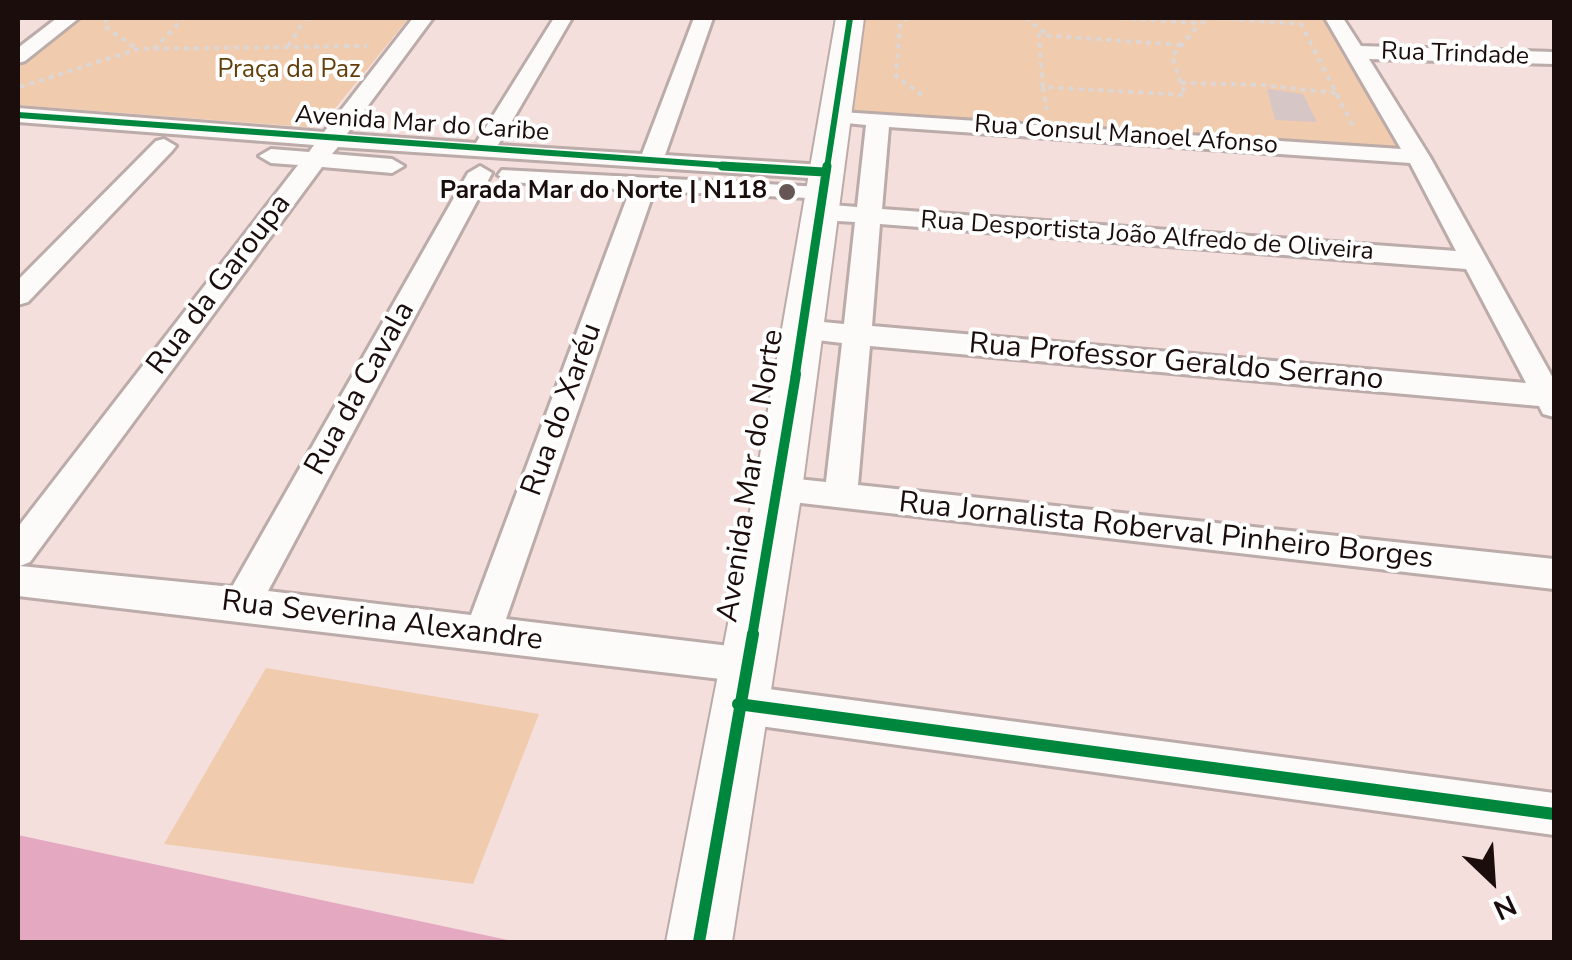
<!DOCTYPE html>
<html>
<head>
<meta charset="utf-8">
<style>
	body { margin:0 }
	#map { position:relative; width:1572px; height:960px; overflow:hidden; background:#f4dfdc; font-family:"Nunito Sans",sans-serif }
	canvas { display:block }
	.frame { position:absolute; inset:0; border:20px solid #1a0d0b; pointer-events:none }
	.north { position:absolute; left:1442px; top:830px; width:100px; height:100px; -webkit-text-stroke:8px #fff; paint-order:stroke; rotate:155deg; font-size:28px; font-weight:700; line-height:40px; text-align:center; color:#1a0d0b }
	.north::after { content:''; display:block; margin:auto; width:35px; height:45px; background:#1a0d0b; clip-path:polygon(50% 0,100% 100%,50% 72%,0 100%) }
</style>
</head>
<body>
<div id="map">
<canvas width="1572" height="960"></canvas>
<div class="frame"></div>
<div class="north">N</div>
</div>
<script>
const g = document.querySelector('canvas').getContext('2d');
g.lineJoin = 'round';
function fill(path, color) {
  g.fillStyle = color;
  g.fill(path, 'evenodd');
}
function stroke(path, color, width, dash) {
  g.strokeStyle = color;
  g.lineWidth = width;
  g.lineCap = dash ? 'butt' : 'round';
  g.setLineDash(dash || []);
  g.stroke(path);
}
function label(font, color, halo, rows, align = 'center') {
  g.font = font + ' "Nunito Sans",sans-serif';
  g.lineWidth = 8;
  g.setLineDash([]);
  g.textBaseline = 'middle';
  g.strokeStyle = halo;
  g.fillStyle = color;
  for (const [text, x, y, turn = 0] of rows) {
    g.save();
    g.translate(x, y);
    g.rotate((+turn || 0) * Math.PI / 180);
    g.textAlign = isNaN(turn) ? turn : align;
    if (halo) g.strokeText(text, 0, 0);
    g.fillText(text, 0, 0);
    g.restore();
  }
}
const green = new Path2D(`
	M82,18H409L319,128L18,105V68Z
	M856,18H1334L1418,157L835,109Z
	M266,668L539,714L473,884L164,844Z`);
const water = new Path2D(`
	M18,835L517,942H18Z`);
const building = new Path2D(`
	M1267,89L1303,94L1317,122L1275,120Z`);
const path = new Path2D(`
	M107,18L104,26L137,49
	M908,18L900,23L896,76L925,97
	M1025,18L1048,35
	M1111,18L1201,23L1211,18L1301,24L1354,128
	M1181,45L1039,35L1043,87L1185,95L1172,56L1200,24
	M288,46L306,18
	M154,49L184,18
	M1181,83L1263,85L1336,93
	M20,87L138,49L367,46
	M1043,87L1047,110`);
const street = new Path2D(`
	M57,18H79L25,61L18,63V48Z
	M413,18H433L347,134L476,143L554,18H572L498,145L642,154L694,18H713L665,155L824,165L836,172L824,179L338,147L332,154L392,159L404,166L392,173L322,167L30,562L20,566L232,587L468,173L480,166L492,173L268,591L471,615L630,190L510,182L498,175L502,170L822,187L834,194L831,199L654,191L506,619L746,648L759,653L765,665L759,677L746,682L18,596V527L298,165L271,163L259,156L271,149L309,152L314,145L18,122V108L324,132Z
	M1325,18H1343L1361,46L1554,52V64L1369,59L1430,157L1554,380V417L1543,414L1539,406L870,346L858,485L1554,559V589L766,499L762,490L766,481L778,477L826,482L842,343L792,337L788,330L792,323L802,320L844,324L855,222L820,220L808,212L820,204L857,207L866,125L826,121L823,116L826,111L1401,149ZM889,127L1410,163L1456,251L882,209ZM880,224L1466,269L1526,383L872,326Z
	M164,139L176,146L172,151L28,302L18,305V280L156,141Z
	M738,685L1554,793V835L738,723L724,717L719,704L724,691Z`);
const secondary = new Path2D(`
	M836,18H864L802,490L732,942H666L754,490Z`);
const cyclewayFar3 = new Path2D(`
	M18,115L762,168
	M827,168L850,18`);
const cyclewayFar2 = new Path2D(`
	M722,166L824,172
	M795,377L827,166`);
const cyclewayFar1 = new Path2D(`
	M752,637L796,374`);
const cycleway = new Path2D(`
	M738,704L1554,814
	M699,942L753,634`);
const markers = [
	[787,192,10,"#665654"]
];
const farStreetnames = [
	["Rua Trindade",1455,55,2],
	["Avenida Mar do Caribe",422,125,4],
	["Rua Consul Manoel Afonso",1126,136,4],
	["Rua Desportista João Alfredo de Oliveira",1147,237,4]
];
const farParknames = [
	["Praça da Paz",289,71]
];
const farPoinames = [
	["Parada Mar do Norte | N118",767,192]
];
const streetNames = [
	["Rua da Garoupa",220,285,-53],
	["Rua Professor Geraldo Serrano",1176,363,5],
	["Rua da Cavala",361,389,-61],
	["Rua do Xaréu",563,410,-70],
	["Avenida Mar do Norte",752,476,-81],
	["Rua Jornalista Roberval Pinheiro Borges",1166,532,6],
	["Rua Severina Alexandre",382,622,7]
];
fill(green, '#f0cbad');
fill(water, '#e5a8c1');
fill(building, '#d7c6c6');
stroke(street, '#bbaba9', 6);
stroke(secondary, '#bbaba9', 4);
stroke(path, '#dcd6d4', 4, [5, 5]);
fill(street, '#fdfafa');
fill(secondary, '#fdfafa');
stroke(cyclewayFar3, '#00873e', 6);
stroke(cyclewayFar2, '#00873e', 9);
stroke(cyclewayFar1, '#00873e', 10);
stroke(cycleway, '#00873e', 12);
for (const [x, y, r, color] of markers) {
  const dot = new Path2D();
  dot.arc(x, y, r, 0, 2 * Math.PI);
  g.fillStyle = color;
  g.fill(dot);
  stroke(dot, '#fff', 4);
}
label('25px', '#1a0d0b', '#fff', farStreetnames);
label('25px', '#633d09', '#fff', farParknames);
label('bold 25px', '#1a0d0b', '#fff', farPoinames, 'right');
label('30px', '#1a0d0b', '#fff', streetNames);
</script>
</body>
</html>
